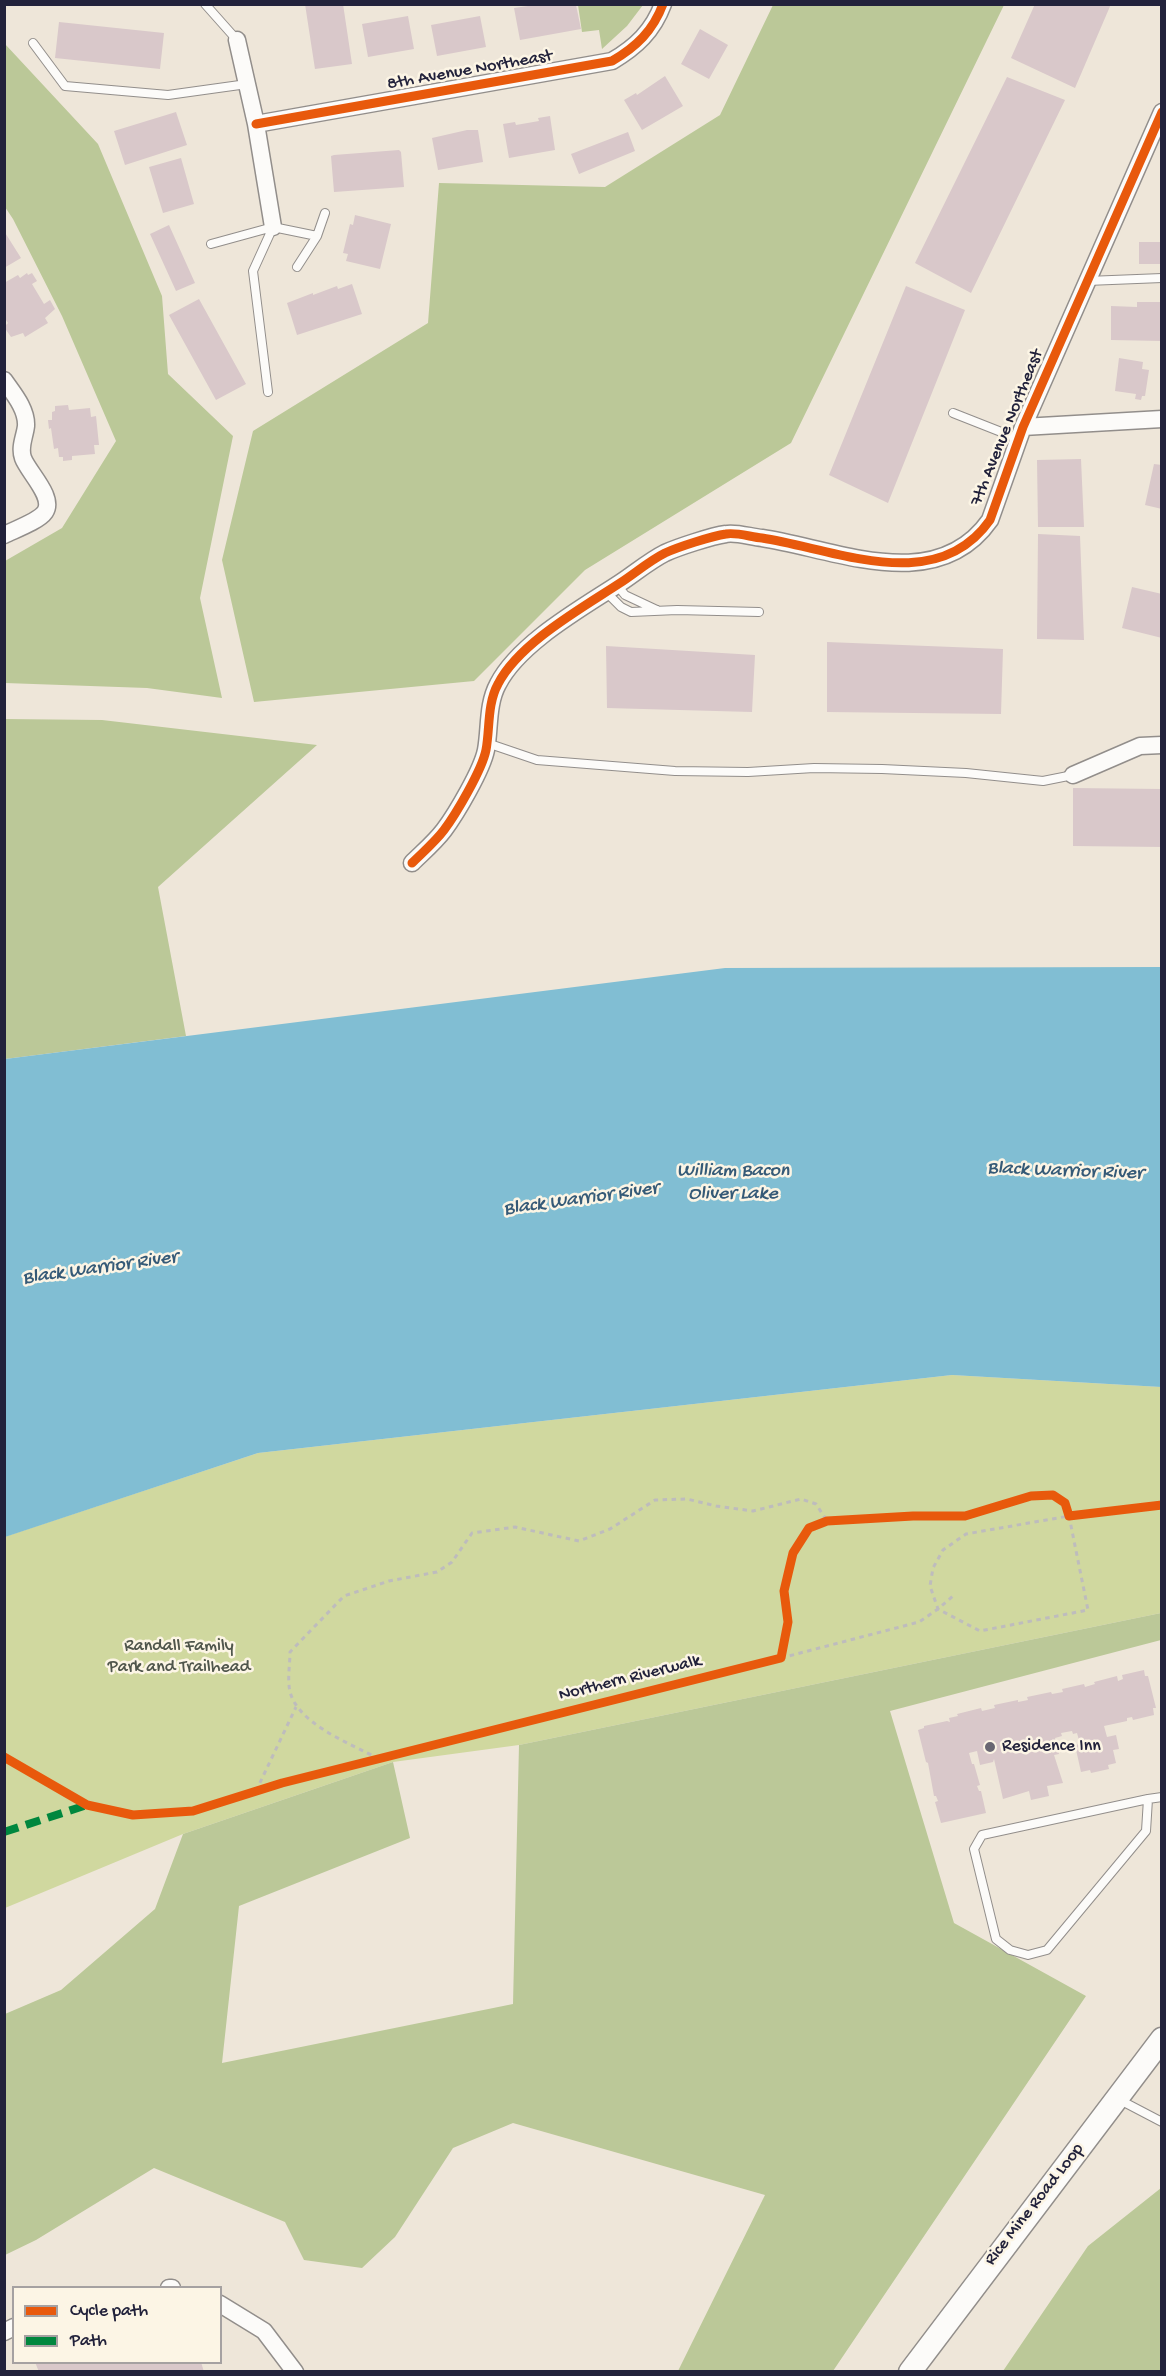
<!DOCTYPE html>
<html>
<head>
<meta charset="utf-8">
<style>
	body { margin:0 }
	#map { position:relative; width:1166px; height:2376px; overflow:hidden; background:#eee6d9; font-family:"Gochi Hand",sans-serif }
	canvas { display:block }
	.frame { position:absolute; inset:0; border:6px solid #22223b; pointer-events:none }
	.legend { position:absolute; left:12px; top:2286px; width:210px; height:78px; box-sizing:border-box; background:#fcf5e5; border:2px solid #a5a1a1; margin:0; padding:8px 10px; list-style:none; font-size:18px; color:#22223b }
	.legend li { display:flex; align-items:center; gap:12px; height:30px }
	.legend b { width:30px; border:2px solid #a5a1a1 }
</style>
</head>
<body>
<div id="map">
<canvas width="1166" height="2376"></canvas>
<div class="frame"></div>
<ul class="legend">
<li><b style="height:8px;background:#e8590c"></b>Cycle path</li>
<li><b style="height:8px;background:#00873e"></b>Path</li>
</ul>
</div>
<script>
const g = document.querySelector('canvas').getContext('2d');
g.lineJoin = 'round';
function fill(path, color) {
  g.fillStyle = color;
  g.fill(path, 'evenodd');
}
function stroke(path, color, width, dash) {
  g.strokeStyle = color;
  g.lineWidth = width;
  g.lineCap = dash ? 'butt' : 'round';
  g.setLineDash(dash || []);
  g.stroke(path);
}
function label(font, color, halo, rows, align = 'center') {
  g.font = font + ' "Gochi Hand",sans-serif';
  g.lineWidth = 5;
  g.setLineDash([]);
  g.textBaseline = 'middle';
  g.strokeStyle = halo;
  g.fillStyle = color;
  for (const [text, x, y, turn = 0] of rows) {
    g.save();
    g.translate(x, y);
    g.rotate((+turn || 0) * Math.PI / 180);
    g.textAlign = isNaN(turn) ? turn : align;
    if (halo) g.strokeText(text, 0, 0);
    g.fillText(text, 0, 0);
    g.restore();
  }
}
const green = new Path2D(`
	M952,1375L1161,1387V1613L519,1745L393,1762L183,1834L5,1908L4,1537L258,1453Z`);
const forest = new Path2D(`
	M578,5V4L643,5L627,26L602,49L599,30L582,32Z
	M773,5H1004L791,443L585,570L474,681L254,702L222,560L253,431L428,323L439,183L605,187L720,115Z
	M5,44L98,144L162,296L168,374L233,436L200,598L222,698L147,688L5,683V561L62,528L116,441L62,316L13,219L5,207Z
	M4,719L102,720L317,745L158,887L186,1036L5,1059Z
	M1161,1613V1640L890,1711L954,1923L1086,1996L833,2371H678L765,2195L513,2123L453,2148L395,2237L362,2268L304,2260L285,2222L154,2168L36,2240L5,2255V2014L61,1990L155,1909L183,1834L393,1762L410,1838L239,1906L222,2063L513,2004L519,1745Z
	M1161,2188V2371H1003L1088,2246Z`);
const water = new Path2D(`
	M1161,967V1387L952,1375L258,1453L5,1537V1059L725,968Z`);
const building = new Path2D(`
	M305,4H343L352,64L315,69Z
	M1035,4H1111L1075,88L1011,58Z
	M535,5H576L581,29L520,40L514,8Z
	M408,16L414,49L368,57L362,24Z
	M480,16L486,47L437,56L431,25Z
	M59,22L164,33L160,69L55,58Z
	M700,29L728,45L709,79L681,64Z
	M665,76L683,106L642,130L624,100L636,93L637,95Z
	M1007,77L1065,100L971,293L915,263Z
	M176,112L187,145L125,165L114,131Z
	M550,116L555,150L509,158L503,124L515,122L516,125L539,121L538,118Z
	M467,130H478L483,162L438,170L432,138Z
	M628,132L635,151L579,174L571,154Z
	M399,150L401,152L404,187L334,192L331,156L334,155Z
	M181,158L194,204L163,213L149,167Z
	M355,215L391,224L380,269L346,261L348,254L343,253L350,224L353,225Z
	M169,225L195,283L176,291L150,234Z
	M4,231L21,258L4,268Z
	M1139,242H1162V264H1139Z
	M27,273L28,275L32,273L37,281L32,284L44,304L50,300L55,309L45,318L48,323L25,337L23,333L11,337L4,327L8,323L4,317V283L18,275L20,278Z
	M352,284L362,314L297,335L287,303L313,293V295L337,286L338,289Z
	M906,286L965,310L888,503L829,475Z
	M199,299L246,384L216,400L169,315Z
	M1137,302H1162V341L1111,340V306L1137,307Z
	M1119,358L1143,362L1142,369L1149,370L1145,396H1142L1141,400L1135,399L1136,394L1115,391Z
	M68,405L69,410L90,408L91,417L96,416L99,445H94L95,454L72,456V460L63,461V457H59L58,448L54,449L51,428L49,429L48,420H52V412L55,411V406Z
	M1081,459L1084,527H1038L1037,460Z
	M1154,464L1162,465V509L1145,505Z
	M1038,534L1080,536L1084,640L1037,639Z
	M1132,587L1162,594V638L1122,628Z
	M827,642L1003,649L1001,714L827,712Z
	M606,646L755,655L752,712L607,708Z
	M1073,788L1162,789V847L1073,846Z
	M1144,1670L1145,1676H1148L1156,1708H1153L1154,1715L1133,1720L1132,1717L1127,1718V1721L1104,1726L1107,1737L1116,1735L1119,1749L1113,1750L1116,1763L1108,1765L1109,1769L1091,1773L1090,1770L1081,1772L1075,1745L1080,1744L1077,1733L1073,1734L1072,1731L1061,1733L1062,1736L1055,1738L1059,1754L1054,1755L1063,1783L1047,1786L1049,1796L1031,1800L1029,1791L1003,1799L994,1759L993,1762L980,1765L977,1751L969,1753L972,1764H974L980,1785L977,1786L979,1791H981L986,1813L941,1823L935,1802L938,1801L936,1796H934L928,1763L926,1762L918,1730L924,1728V1726L947,1721L950,1722L949,1718L958,1716L957,1714L981,1708L982,1711L995,1708L994,1705L1018,1700V1702L1028,1700L1027,1697L1051,1692L1052,1694L1063,1692L1062,1689L1084,1684L1085,1687L1095,1684L1094,1682L1117,1676L1118,1681L1123,1679L1122,1675Z
	M35,2362H201L204,2372H39Z`);
const path = new Path2D(`
	M1069,1516L1088,1610L980,1631L938,1609L930,1586L933,1568L943,1550L966,1534Z
	M781,1658L919,1622L938,1609L953,1596
	M379,1759C350,1743 291,1722 289,1685C288,1674 290,1663 290,1652L344,1596L389,1581L437,1572L452,1562L472,1533L515,1527L579,1541L610,1529L655,1500L687,1499L716,1506L753,1511L801,1499L816,1504L827,1521
	M256,1791L296,1707`);
const service = new Path2D(`
	M205,4L237,40
	M33,43L65,86L168,95L247,84
	M317,236L325,213
	M211,244L273,227L317,236L297,267
	M1087,281L1162,278
	M268,392L253,271L273,227
	M953,413L1019,439
	M617,585L625,595L657,610
	M606,592L621,607L631,612L677,610L759,612
	M487,743L537,760L675,771L748,772L814,768L882,769L966,773L1043,781L1073,775
	M1148,1799L1146,1831L1047,1950L1028,1955L1010,1950L996,1939L974,1849L982,1835L1148,1799L1162,1797
	M1118,2099L1162,2122`);
const minor = new Path2D(`
	M237,40L256,124L273,227
	M256,124L612,61C636,47 653,31 663,4
	M4,380C13,393 27,409 26,426C25,436 19,447 23,458C28,472 55,497 45,512C39,521 14,530 4,535
	M1023,427L1162,419
	M1073,775L1140,746L1162,745
	M412,863C422,853 435,842 444,830C456,814 482,770 486,750C490,729 487,704 498,684C519,643 582,608 620,583C634,574 649,561 665,553C678,547 712,536 726,534C736,532 751,537 762,538C835,549 936,597 990,520L1023,427L1162,112
	M169,2288H172
	M220,2304L264,2331L295,2372
	M4,2332L14,2327`);
const secondary = new Path2D(`
	M910,2372L1162,2039`);
const quiet = new Path2D(`
	M4,1832L87,1805`);
const cycleway = new Path2D(`
	M256,124L612,61C636,47 653,31 663,4
	M412,863C422,853 435,842 444,830C456,814 482,770 486,750C490,729 487,704 498,684C519,643 582,608 620,583C634,574 649,561 665,553C678,547 712,536 726,534C736,532 751,537 762,538C835,549 936,597 990,520L1023,427L1162,112
	M4,1757L87,1805L133,1815L193,1811L282,1783L781,1658L788,1622L784,1591L793,1553L809,1528L827,1521L913,1516H965L1031,1496L1053,1495L1065,1503L1069,1516L1162,1505`);
const markers = [
	[990,1747,6,"#696772"]
];
const streetNames = [
	["8th Avenue Northeast",470,71,-10],
	["7th Avenue Northeast",1008,428,-68],
	["Northern Riverwalk",630,1679,-14],
	["Rice Mine Road Loop",1035,2205,-52]
];
const parkNames = [
	["Randall Family",179,1647],
	["Park and Trailhead",179,1668]
];
const poiNames = [
	["Residence Inn",1002,1747]
];
const waterNames = [
	["William Bacon",733,1172],
	["Oliver Lake",733,1195],
	["Black Warrior River",1065,1172,2],
	["Black Warrior River",581,1200,-8],
	["Black Warrior River",100,1269,-8]
];
fill(green, '#d0d89f');
fill(forest, '#bbc898');
fill(water, '#81bed3');
fill(building, '#d9c8ca');
stroke(service, '#928e8b', 10);
stroke(minor, '#928e8b', 19);
stroke(secondary, '#928e8b', 25);
stroke(path, '#bebcbd', 3, [4.5, 4.5]);
stroke(service, '#fcfbf9', 8);
stroke(minor, '#fcfbf9', 16);
stroke(secondary, '#fcfbf9', 22);
stroke(quiet, '#00873e', 8, [15, 8]);
stroke(cycleway, '#e8590c', 9);
for (const [x, y, r, color] of markers) {
  const dot = new Path2D();
  dot.arc(x, y, r, 0, 2 * Math.PI);
  g.fillStyle = color;
  g.fill(dot);
  stroke(dot, '#fcf5e5', 2);
}
label('18px', '#22223b', '#fcf5e5', streetNames);
label('18px', '#4f554b', '#fcf5e5', parkNames);
label('18px', '#22223b', '#fcf5e5', poiNames, 'left');
label('italic 20px', '#355a77', '#fcf5e5', waterNames);
</script>
</body>
</html>
